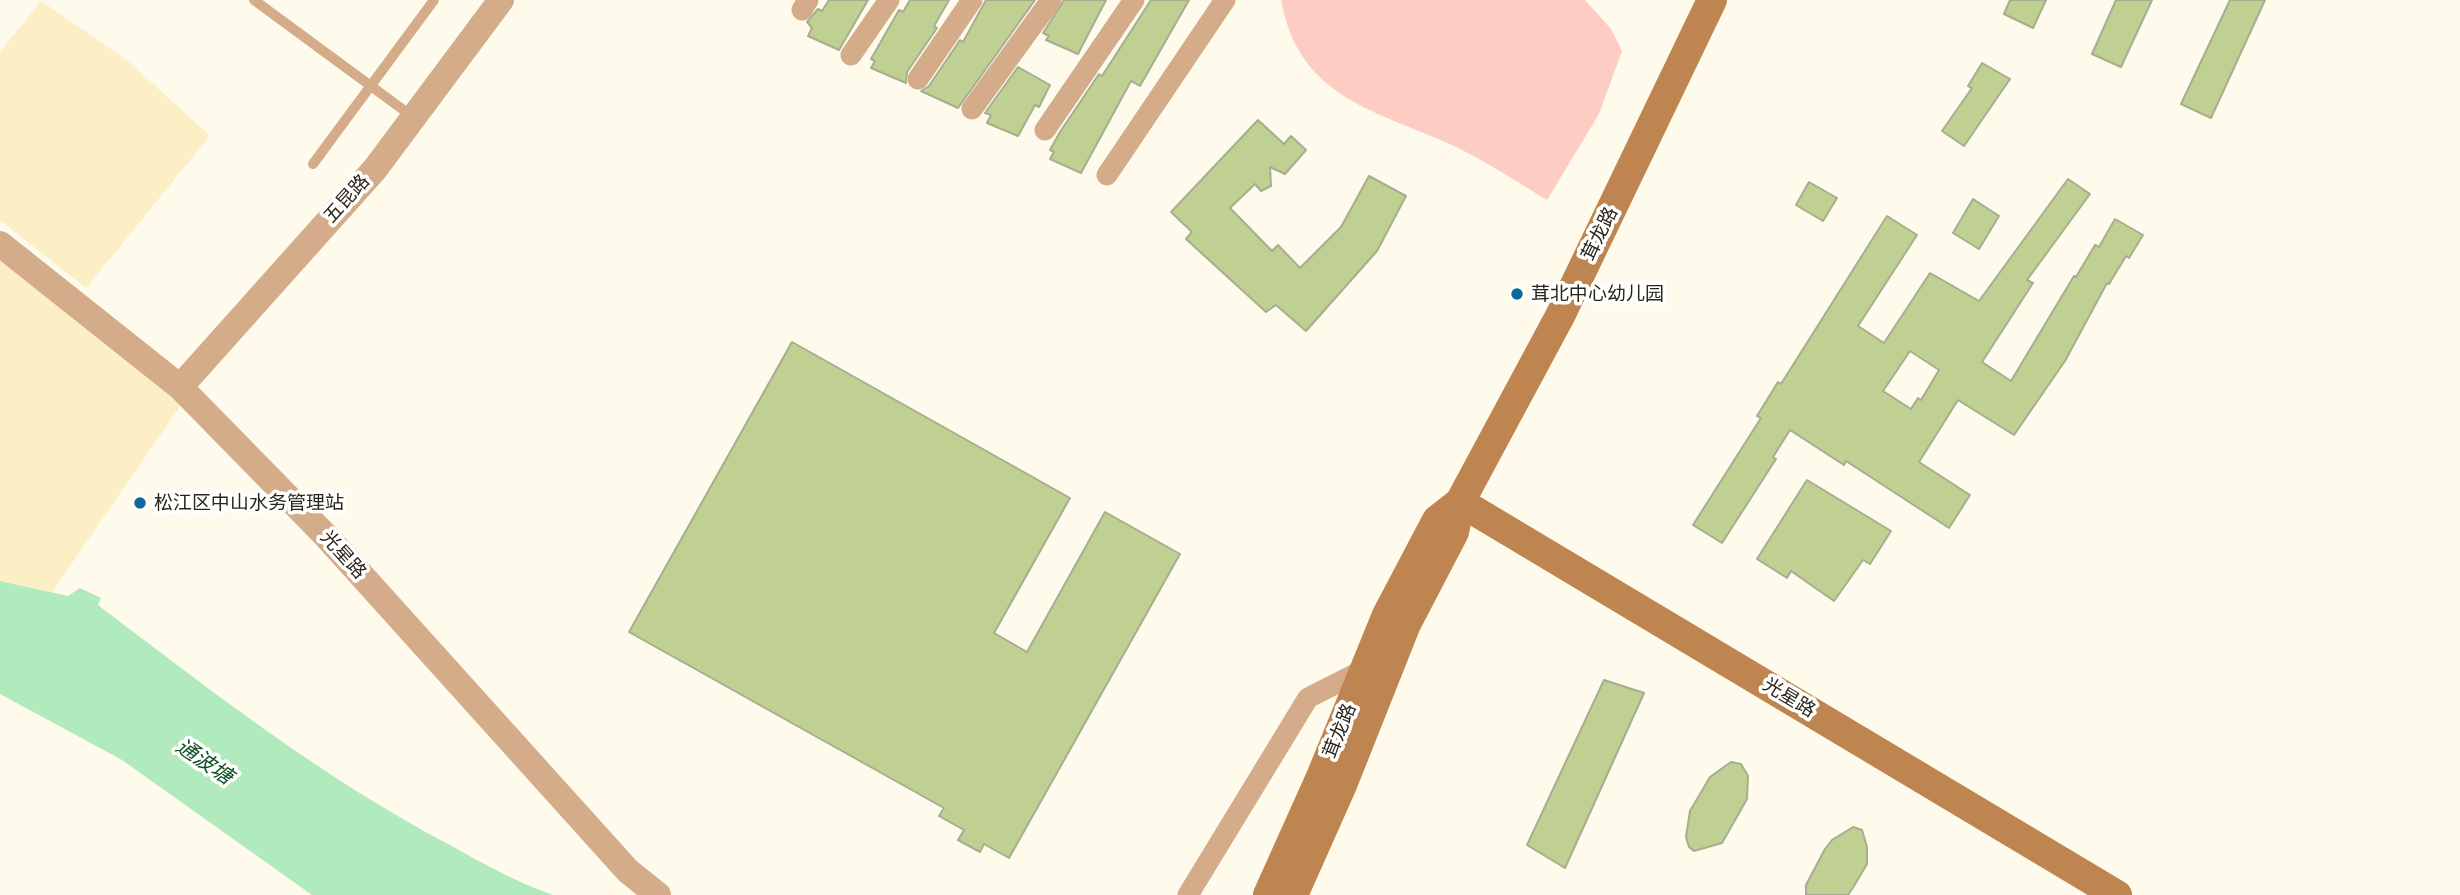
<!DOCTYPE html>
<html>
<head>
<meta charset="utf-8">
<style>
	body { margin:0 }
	canvas { display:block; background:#fefaec }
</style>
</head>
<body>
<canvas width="2460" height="895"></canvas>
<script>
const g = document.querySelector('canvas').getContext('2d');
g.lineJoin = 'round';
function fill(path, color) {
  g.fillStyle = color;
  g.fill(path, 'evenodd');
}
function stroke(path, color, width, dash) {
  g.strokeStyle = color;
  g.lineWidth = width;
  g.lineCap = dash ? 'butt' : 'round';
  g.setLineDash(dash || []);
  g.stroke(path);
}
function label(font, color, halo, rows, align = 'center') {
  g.font = font + ' Montserrat,"Noto Sans SC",sans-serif';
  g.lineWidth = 7;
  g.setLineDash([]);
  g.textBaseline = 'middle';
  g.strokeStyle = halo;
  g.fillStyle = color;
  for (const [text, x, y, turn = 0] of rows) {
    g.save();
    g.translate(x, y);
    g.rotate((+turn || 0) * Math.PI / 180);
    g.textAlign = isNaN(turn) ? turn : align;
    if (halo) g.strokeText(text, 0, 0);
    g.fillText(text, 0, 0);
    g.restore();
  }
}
const built = new Path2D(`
	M41,1L127,60L210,136L86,288L0,220V52Z
	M0,253L181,405L52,592L0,581Z`);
const green = new Path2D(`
	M1281,0H1585L1611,29L1622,51L1599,114L1547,200C1517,182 1486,161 1454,146C1376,110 1299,99 1281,0Z`);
const water = new Path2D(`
	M0,581L68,596L80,588L101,598L98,605C211,691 323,778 448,844C482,863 516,882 553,895H312L122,760L0,694Z`);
const building = new Path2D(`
	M829,0H868L839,50L808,36L812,28L807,22L818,9L822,11Z
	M910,0H949L934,26L937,28L907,72L906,83L871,68L875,61L871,59L899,10L903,12Z
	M986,0H1035L958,108L921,91L929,86L960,40L963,42Z
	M1064,0H1106L1078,54L1046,40L1049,36L1043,33Z
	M1151,0H1189L1140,86L1131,81L1081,173L1050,159L1054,152L1050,150L1060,132L1099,74L1102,76Z
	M2010,0H2046L2033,28L2004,14Z
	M2116,0H2152L2121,67L2092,54Z
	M2230,0H2265L2211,118L2181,104Z
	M1982,63L2010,79L1964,146L1942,131L1972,88L1968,86Z
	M1018,67L1050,85L1039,107L1035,105L1018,136L987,123L991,115L985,113Z
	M1258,120L1284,144L1291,136L1306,150L1285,174L1270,167L1271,186L1261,191L1255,184L1230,208L1272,251L1278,245L1300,268L1341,227L1369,176L1406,196L1377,251L1306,331L1276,305L1266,312L1186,239L1192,232L1171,212Z
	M2068,179L2090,194L2027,280L2033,283L1982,362L2011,381L2074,276L2076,277L2095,245L2099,247L2115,219L2143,235L2129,258L2126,256L2109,284L2107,283L2065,361L2014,435L1958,400L1919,462L1970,495L1949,528L1846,461L1844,465L1790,430L1773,457L1776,459L1722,543L1693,525L1761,418L1757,416L1778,382L1781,384L1887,216L1917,235L1858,326L1884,343L1930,273L1979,301ZM1910,351L1939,370L1921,400L1918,398L1911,409L1883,391Z
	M1809,182L1837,198L1823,221L1796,205Z
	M1973,199L1999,216L1979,249L1953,233Z
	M792,342L1070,498L994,633L1027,652L1105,512L1180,554L1009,858L984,844L980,852L958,840L964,830L939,816L944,808L629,632Z
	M1807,480L1891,531L1870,564L1863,560L1834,601L1791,571L1787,578L1757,559Z
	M1604,680L1644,693L1565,868L1527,845Z
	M1731,762L1741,764L1748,776L1747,799L1722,843L1694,851L1689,847L1686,837L1690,811L1710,777Z
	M1853,827L1862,830L1867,847V864L1854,886L1848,895H1806V885L1825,849L1832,840Z`);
const service = new Path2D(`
	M254,0L413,117
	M313,164L434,0`);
const minor = new Path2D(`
	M802,10L808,0
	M851,55L889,0
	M918,79L972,0
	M972,109L1051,0
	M1045,130L1134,0
	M1107,175L1225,0
	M1188,895L1308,698L1365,669`);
const tertiary = new Path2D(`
	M0,244L180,387L326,536L628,871L658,895
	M180,387L375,169L501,0`);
const secondary = new Path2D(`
	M1460,502L2117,895
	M1268,895L1321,777L1387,615L1437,520L1460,502
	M1293,895L1342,785L1406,624L1454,532L1460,502L1560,316L1712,0`);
const markers = [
	[1517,294,7,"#0d6b9a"],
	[140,503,7,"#0d6b9a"]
];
const streetNames = [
	["五昆路",347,199,-48],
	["茸龙路",1600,234,-64],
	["光星路",343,555,48],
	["光星路",1789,698,31],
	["茸龙路",1340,731,-68]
];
const poiNames = [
	["茸北中心幼儿园",1531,294],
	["松江区中山水务管理站",154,503]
];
const waterNames = [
	["通波塘",204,762,34]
];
fill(built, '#fdefc5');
fill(green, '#fdcdc3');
fill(water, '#b1eabc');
fill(building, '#bfd092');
stroke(building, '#a5af8f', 2);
stroke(service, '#d4ac8a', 10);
stroke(minor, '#d4ac8a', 21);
stroke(tertiary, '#d4ac8a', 26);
stroke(secondary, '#be8550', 30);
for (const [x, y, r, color] of markers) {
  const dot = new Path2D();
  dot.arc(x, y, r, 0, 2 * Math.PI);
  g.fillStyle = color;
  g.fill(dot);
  stroke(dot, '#fff', 2.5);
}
label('19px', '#2a2519', '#fff', streetNames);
label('19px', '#2a2519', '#fff', poiNames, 'left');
label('italic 21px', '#125027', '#fff', waterNames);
</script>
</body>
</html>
